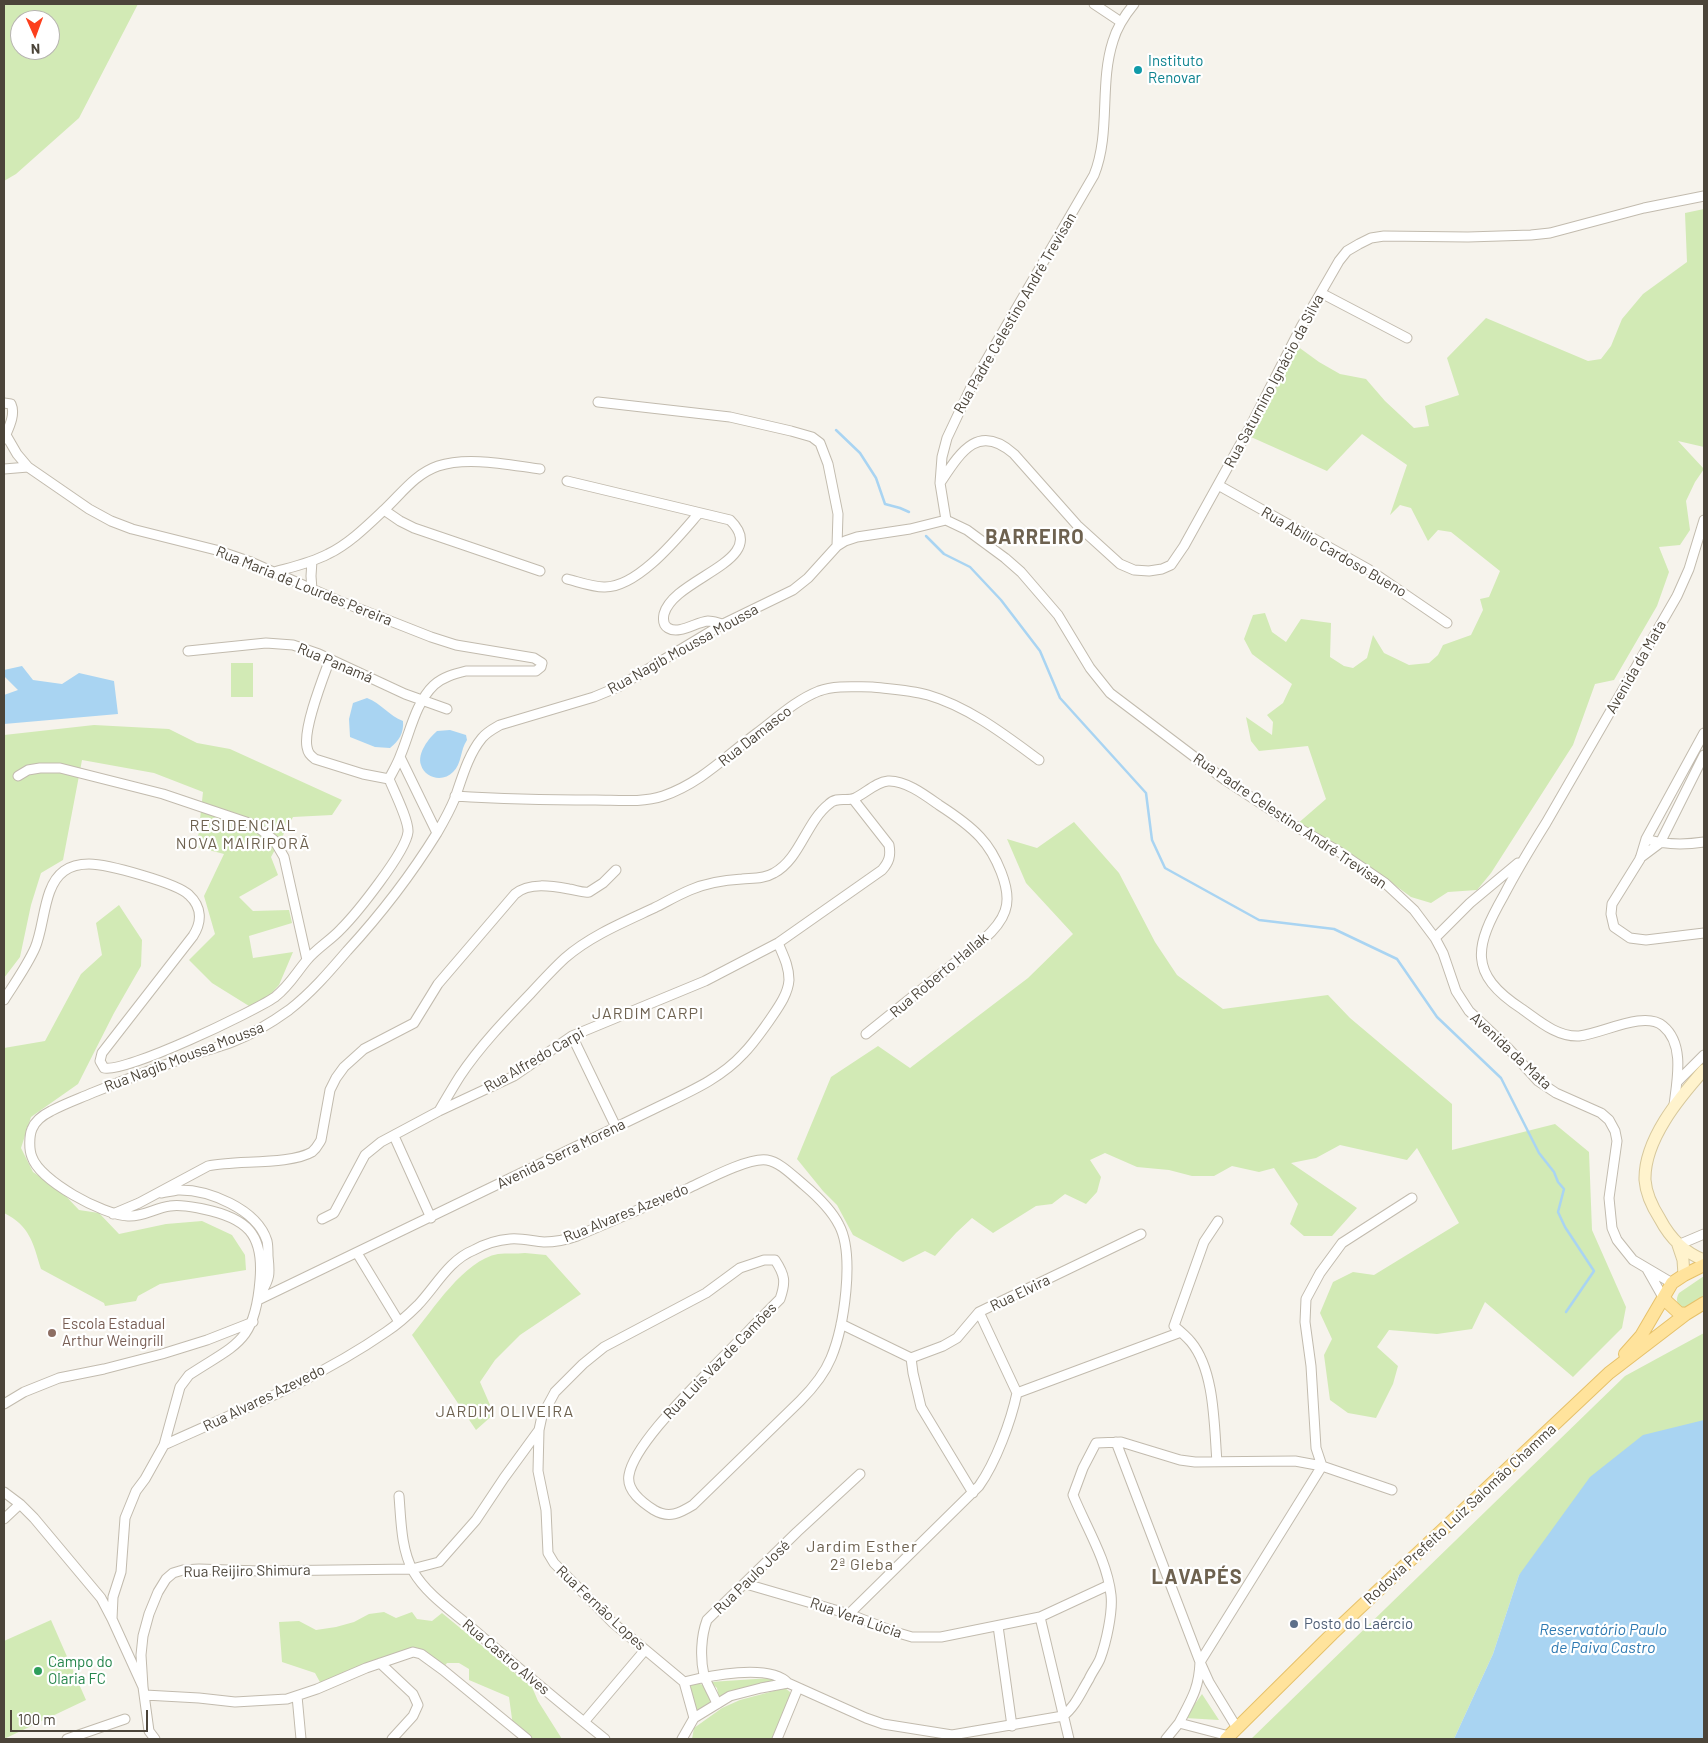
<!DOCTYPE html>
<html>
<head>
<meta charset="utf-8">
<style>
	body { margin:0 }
	#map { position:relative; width:1708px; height:1743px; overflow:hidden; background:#f6f3ec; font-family:Barlow,sans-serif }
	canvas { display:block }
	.frame { position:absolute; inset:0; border:5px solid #4b4439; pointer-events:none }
	.north { position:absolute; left:10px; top:10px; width:50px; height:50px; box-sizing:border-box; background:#fff; border:1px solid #b7b4b0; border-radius:50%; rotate:178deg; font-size:14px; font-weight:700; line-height:20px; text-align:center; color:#4b4439 }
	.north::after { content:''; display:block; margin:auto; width:18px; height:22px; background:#fc3f1d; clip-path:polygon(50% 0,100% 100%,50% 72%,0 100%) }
	.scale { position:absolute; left:10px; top:1710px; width:138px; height:22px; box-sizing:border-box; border:2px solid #4b4439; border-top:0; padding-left:6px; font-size:15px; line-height:18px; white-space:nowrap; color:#4b4439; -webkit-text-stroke:4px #fff; paint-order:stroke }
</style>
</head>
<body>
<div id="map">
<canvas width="1708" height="1743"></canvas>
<div class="frame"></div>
<div class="north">N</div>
<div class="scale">100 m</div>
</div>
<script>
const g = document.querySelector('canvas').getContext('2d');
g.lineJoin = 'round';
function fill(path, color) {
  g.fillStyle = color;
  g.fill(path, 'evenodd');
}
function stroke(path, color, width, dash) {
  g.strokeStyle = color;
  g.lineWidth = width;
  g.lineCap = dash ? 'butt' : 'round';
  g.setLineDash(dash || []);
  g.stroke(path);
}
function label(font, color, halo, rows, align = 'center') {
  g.font = font + ' Barlow,sans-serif';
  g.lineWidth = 4.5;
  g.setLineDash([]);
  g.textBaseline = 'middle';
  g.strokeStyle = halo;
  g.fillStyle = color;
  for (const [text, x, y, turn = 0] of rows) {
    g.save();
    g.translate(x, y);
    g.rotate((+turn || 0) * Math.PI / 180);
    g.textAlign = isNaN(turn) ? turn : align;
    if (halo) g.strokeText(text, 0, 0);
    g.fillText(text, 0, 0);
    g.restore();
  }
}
const green = new Path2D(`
	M4,4H138L79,118L16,174L4,181ZM20,20H50V50H20Z
	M1704,209V447L1678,441L1704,469L1695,482L1686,501L1690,530L1680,545L1659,547L1669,572L1657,606L1614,680L1595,684L1573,745L1491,873L1477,890L1448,892L1431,903L1411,897L1369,866L1296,825L1326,799L1308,746L1259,751L1251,741L1246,717L1272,735L1273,722L1267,715L1283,703L1292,684L1252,654L1244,639L1253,615L1265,613L1272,632L1286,642L1301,619L1331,623L1330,657L1344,666L1353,668L1367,658L1373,635L1384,653L1409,665L1429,663L1438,655L1443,645L1471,635L1483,610L1480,599L1489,597L1500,571L1451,532L1438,530L1428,541L1411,508L1400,505L1390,515L1407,465L1362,434L1327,471L1251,437L1297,346L1319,362L1340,374L1366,379L1385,401L1414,428L1429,426L1425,406L1459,395L1447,358L1486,318L1588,361L1601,359L1611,346L1622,319L1643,294L1687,262L1685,213Z
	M231,663H253V697H231Z
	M94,725L169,729L197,743L230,749L342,800L332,815L293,817L271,857L278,875L239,897L253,911L289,910L292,923L249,936L253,958L293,952L279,985L267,998L249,1006L212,983L189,960L215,934L204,896L224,854L197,847L203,792L154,773L82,760L63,860L41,873L31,905L20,957L4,978V735Z
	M1074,822L1119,873L1155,942L1177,975L1223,1009L1328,995L1350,1018L1452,1104V1150L1555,1124L1589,1152L1592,1230L1626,1307L1622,1328L1573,1377L1485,1302L1472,1329L1437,1334L1389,1330L1377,1347L1398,1366L1393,1384L1376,1418L1348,1413L1330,1400L1324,1355L1332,1339L1320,1313L1333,1282L1353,1272L1374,1275L1459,1223L1417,1148L1407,1160L1340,1145L1316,1158L1291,1163L1357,1208L1332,1236H1304L1290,1224L1298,1204L1274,1168L1259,1172L1232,1166L1214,1176H1192L1169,1170L1137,1167L1105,1153L1090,1160L1101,1177L1097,1192L1086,1204L1065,1194L1052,1204L1036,1206L993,1233L972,1218L956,1233L935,1256L925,1251L903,1262L853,1235L837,1205L823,1191L797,1159L831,1077L878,1046L910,1068L1028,978L1073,934L1026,883L1007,839L1037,848Z
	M119,905L142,940L141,966L114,1013L78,1084L31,1117L21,1148L33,1172L60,1190L79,1210L99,1213L119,1234L166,1224L202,1221L232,1235L245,1255L246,1270L160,1284L138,1296L136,1301L105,1306L104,1303L41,1269C33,1243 30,1226 4,1213V1048L45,1041L81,974L102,955L96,923Z
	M525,1253L546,1255L581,1294L520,1335L495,1360L480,1382L494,1414L476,1430L412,1335C433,1310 464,1260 498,1254C507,1253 516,1254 525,1253Z
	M1704,1276V1297L1688,1307L1683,1308C1677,1304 1675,1300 1679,1293Z
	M1704,1333V1420L1519,1575L1493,1654L1454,1739H1251L1625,1376Z
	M384,1612L396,1618L412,1612L417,1619L432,1621L442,1613L532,1687L538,1701L562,1739H531L513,1726L509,1697L469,1680V1669L459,1663H447L443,1668L420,1652L321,1684L315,1673L282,1662L279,1622L299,1621L316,1630L336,1627L354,1622L369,1614Z
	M51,1620L86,1700L4,1739V1641Z
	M771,1678L776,1679V1683L719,1698L717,1688L710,1682Z
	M694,1683C709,1684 709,1691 712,1704L694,1716L688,1688Z
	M785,1688L790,1692V1698L773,1739H692L694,1728L722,1708L740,1700Z
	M1202,1694L1219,1720L1185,1718Z`);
const water = new Path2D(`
	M22,666L33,680L62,684L79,673L114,681L118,714L4,724V695L18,690L4,676V670Z
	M367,698C381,703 389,716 403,721C404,733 399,741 390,748L375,747L350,737L349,719L353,703Z
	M450,730L466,735L467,740C460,750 462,764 453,772C444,782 425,779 421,765C417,753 429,738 437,731Z
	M1704,1420V1739H1454L1493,1654L1519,1575L1590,1477L1643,1435Z`);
const stream = new Path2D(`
	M836,430L860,453L876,478L885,504L900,508L909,512
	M926,536L944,554L970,567L1001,600L1040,651L1060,698L1146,793L1152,840L1165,868L1259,920L1334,929L1397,959L1437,1017L1501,1078L1539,1153L1554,1172L1558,1182L1564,1189L1558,1212L1565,1227L1594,1271L1566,1312`);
const minor = new Path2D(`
	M1094,4L1121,22
	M1321,293L1407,338
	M598,402L730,417L791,431L812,437L820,443L828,464L838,514L837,546
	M4,403L11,404C16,415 8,429 4,439
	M4,469L28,467
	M567,481L730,520C772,561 674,577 664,614C663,619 663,625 668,628C679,635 696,622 708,621C713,621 718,623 723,624
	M940,483C960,453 978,422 1014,454L1077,525L1120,564L1134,570L1149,571L1162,569L1171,565L1184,546L1250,427L1301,327L1339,261L1347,251L1359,244L1371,238L1384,236L1468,237L1531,235L1550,233L1644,208L1704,196
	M1218,485L1368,569L1447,623
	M384,510L400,521L414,528L540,571
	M946,520L967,530L1005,558L1021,572L1058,615L1090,668L1110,693L1225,780L1295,826L1338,851L1385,883L1414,910L1435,938L1443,953L1456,991L1469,1011L1508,1048L1538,1081L1556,1093L1601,1113L1609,1120L1615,1131L1617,1141L1609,1198L1612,1228L1617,1240L1633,1260L1672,1283
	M946,520L940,483L942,457L947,438L973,383L1094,175C1111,133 1099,84 1113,41C1117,27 1125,15 1134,4
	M274,572C292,567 311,563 328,554C349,544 368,525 385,509C402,493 415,474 438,466C468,456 509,465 540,469
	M567,579C579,582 592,587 604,587C638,588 679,536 699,513
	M312,590L311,576L312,561
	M188,651L266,643L293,645L319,654L405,694L447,709
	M330,659C323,678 303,728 307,747C308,753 310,755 315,759L363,774L389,779
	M1704,733L1646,839L1640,859L1612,904L1611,914L1614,927L1630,938L1646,940L1704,933
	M400,757L437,833
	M18,776L28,770L40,768H60L163,794L249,823L260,829L274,840L284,857L307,960
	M455,796C502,799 549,800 595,800C617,800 642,803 663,796C701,783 726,756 757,733C777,718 796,700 819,691C836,685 855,687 872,687C890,689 910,690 928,695C969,707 1005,735 1039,760
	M1646,839C1665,845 1684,845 1704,842
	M1640,858L1660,843L1704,755
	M1435,938L1470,903L1518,863
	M4,1000C14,984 27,966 35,948C45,925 43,886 64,871C71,866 80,864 89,864C107,864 177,883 189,895C202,907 202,922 193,936L102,1053L100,1061L104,1068C126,1073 253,1012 275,997C290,985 296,973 307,960C317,948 331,940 341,929C356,914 406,852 408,832C409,821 394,791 389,779C393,771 398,763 401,754C410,732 416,702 434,685C443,677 454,674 466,671H536L541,667L542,663L534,658L456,645L431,637L337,600L251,562L216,550L132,529L111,521L89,509L28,467L17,454L6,435
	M572,1036L616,1127
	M1677,1082L1704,1055
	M1674,1105C1677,1080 1685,1044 1663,1026C1644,1010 1602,1034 1579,1036C1557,1037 1539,1021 1522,1009C1467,973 1475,946 1504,895C1517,870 1531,847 1546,823L1677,596L1689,569L1704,520
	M439,1111C446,1099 453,1087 460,1076C480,1046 506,1019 531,993C542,981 553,969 565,958C590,936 624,922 654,908C666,902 678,895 690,890C706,883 725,880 742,879C752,878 764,879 774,873C800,859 806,822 829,804C837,796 847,802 855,798C866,793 876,782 888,781C905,780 925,795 939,805C953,814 968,824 980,837C995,853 1013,890 1005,911C1001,923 992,932 983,940L866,1034
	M394,1136L431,1218
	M161,1193C166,1192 172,1191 177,1190C208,1189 257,1209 267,1241C268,1245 268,1251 268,1256C270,1274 270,1278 261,1293
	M113,1214L139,1203L208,1166C235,1160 290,1165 312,1152C317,1148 318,1145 321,1140L330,1090L336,1078L344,1067L364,1049L414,1023L438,984L515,894C529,882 552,886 569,889C576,890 582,893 589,892L603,883L616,870
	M322,1219L334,1213L365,1155L381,1142L439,1111L514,1076L572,1036L705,981L778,943L882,870C889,862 891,856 889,845L853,799
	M1678,1245L1704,1234
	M357,1253L399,1322
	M1647,1269L1664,1299
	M258,1300L662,1105C691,1091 721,1078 743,1054C753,1044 761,1032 769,1021C777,1009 788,995 789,980C789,966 783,955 778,943
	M979,1312L1017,1393
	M841,1324L911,1358L913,1373L921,1407L973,1493
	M911,1358L943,1346L957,1338L979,1312L1141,1234
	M1017,1393L1181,1332
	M4,1404L24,1392L59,1378L104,1369L162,1354L207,1340L253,1322
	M539,1430L538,1471L546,1510L548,1553L554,1563L612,1622L684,1682
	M1116,1442L1200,1662L1209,1682L1237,1728
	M1217,1462C1214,1426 1215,1371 1191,1342C1186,1336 1180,1331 1174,1326L1204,1242L1218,1221
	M4,1492L20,1504L34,1518L101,1598L112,1619L143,1687L149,1731L155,1739
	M399,1496C401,1520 401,1549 413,1571C427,1595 452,1611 473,1629C516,1666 560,1703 605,1739
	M4,1519L20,1504
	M746,1584L849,1614L895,1632L912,1637H941L1040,1617L1109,1585
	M849,1614L979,1486C996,1462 1011,1421 1017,1393
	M1040,1617L1069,1739
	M112,1619L113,1597L121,1572L125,1518L136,1491L145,1479L164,1445L180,1387L189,1375C236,1344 255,1343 260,1280C264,1234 247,1218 203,1209C192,1207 181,1204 170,1206C155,1208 143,1217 128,1216C103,1215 40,1181 32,1157C29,1150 29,1136 32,1129C35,1121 43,1115 51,1111C64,1104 78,1099 92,1093C122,1081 153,1069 184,1058C200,1052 216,1048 232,1042C253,1034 271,1023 289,1010C311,993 329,972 347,951C381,914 411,875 437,833C444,821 450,810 455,798C462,778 468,755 482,738C487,732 493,729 500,725L594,697L618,687L723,624L793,590L808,578L837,546L845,541L857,537L910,529L946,520
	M998,1626L1012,1726
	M380,1663L413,1694L418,1705L413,1716L392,1739
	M684,1682C708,1676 769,1663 788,1683
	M684,1682L694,1718
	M143,1687L141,1655L143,1636L149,1614L158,1592L166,1579L173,1573L183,1570L199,1569L259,1571L412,1569L439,1562L476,1520L504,1478L539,1430L542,1416L555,1392L583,1364L604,1347L706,1293L740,1268L764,1260H775C785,1275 786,1282 780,1299C758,1321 736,1344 713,1367C691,1390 634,1445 629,1475C626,1491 643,1503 654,1510C669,1519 680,1513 693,1505L800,1401C813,1388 824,1375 831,1358C844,1327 855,1255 839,1225C831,1209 817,1196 804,1185C793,1176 780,1162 767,1160C749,1157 706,1180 689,1188C651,1204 614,1220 577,1236C566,1240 555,1242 544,1242C532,1241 522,1238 510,1239C497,1240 485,1244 474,1250C449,1260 436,1286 418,1305C408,1315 398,1324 386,1332C318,1379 239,1411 164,1445
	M145,1695L199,1698L235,1702L287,1699L317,1689L366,1668L413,1652L421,1654L443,1670L527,1739
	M297,1696L301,1739
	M717,1704C714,1695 706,1683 704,1675C700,1658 701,1636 707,1620L797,1532L860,1474
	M584,1722L645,1650
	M1179,1723C1191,1700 1199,1689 1200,1662L1322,1466L1316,1448L1311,1366L1305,1322L1306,1299L1320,1273L1342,1243L1412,1198
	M67,1739L125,1719
	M682,1739L694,1718L730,1696L761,1688L788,1683L866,1718L883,1724L952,1735L1063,1716C1075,1707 1081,1692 1089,1679C1092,1672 1097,1666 1100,1659C1106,1643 1113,1612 1111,1595C1107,1560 1086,1527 1073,1495L1083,1468L1096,1443L1121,1442L1180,1460L1195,1462L1295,1461L1322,1466L1392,1490
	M777,1739L798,1688
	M1166,1739L1179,1723L1229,1736`);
const secondary = new Path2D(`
	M1704,1070C1679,1098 1644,1140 1645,1180C1646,1194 1653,1208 1660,1219C1670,1238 1683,1252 1704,1260
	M1678,1245L1683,1260L1684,1275`);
const primary = new Path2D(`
	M1664,1299L1679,1313L1686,1314
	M1625,1354L1641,1336L1672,1283L1684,1275L1704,1265
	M1226,1739L1332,1634L1609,1373L1686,1314L1704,1303`);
const markers = [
	[1138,70,5,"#0f9aa8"],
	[52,1333,5,"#8d6e63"],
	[1294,1624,5,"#5c6f8a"],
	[38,1671,5,"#2e9e5b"]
];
const cultureNames = [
	["Instituto",1148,61],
	["Renovar",1148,78]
];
const streetNames = [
	["Rua Padre Celestino André Trevisan",1015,313,-60],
	["Rua Saturnino Ignácio da Silva",1274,381,-62],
	["Rua Abílio Cardoso Bueno",1334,552,30],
	["Rua Maria de Lourdes Pereira",304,586,22],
	["Rua Nagib Moussa Moussa",683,649,-29],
	["Rua Panamá",335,663,23],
	["Avenida da Mata",1636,667,-60],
	["Rua Damasco",755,736,-38],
	["Rua Padre Celestino André Trevisan",1290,821,34],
	["Rua Roberto Hallak",939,975,-40],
	["Avenida da Mata",1511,1051,43],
	["Rua Nagib Moussa Moussa",184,1057,-21],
	["Rua Alfredo Carpi",534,1060,-30],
	["Avenida Serra Morena",561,1154,-26],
	["Rua Alvares Azevedo",626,1213,-22],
	["Rua Elvira",1020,1293,-26],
	["Rua Luis Vaz de Camões",720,1361,-46],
	["Rua Alvares Azevedo",264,1398,-26],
	["Rodovia Prefeito Luiz Salomão Chamma",1460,1514,-43],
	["Rua Reijiro Shimura",247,1571,-1],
	["Rua Paulo José",752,1577,-44],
	["Rua Fernão Lopes",601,1608,43],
	["Rua Vera Lúcia",856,1618,19],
	["Rua Castro Alves",506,1657,40]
];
const educationNames = [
	["Escola Estadual",62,1324],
	["Arthur Weingrill",62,1341]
];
const serviceNames = [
	["Posto do Laércio",1304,1624]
];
const leisureNames = [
	["Campo do",48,1662],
	["Olaria FC",48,1679]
];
const neighbourhoodNames = [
	["RESIDENCIAL",243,826],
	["NOVA MAIRIPORÃ",243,844],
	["JARDIM CARPI",648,1014],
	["JARDIM OLIVEIRA",505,1412],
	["Jardim Esther",862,1547],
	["2ª Gleba",862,1565]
];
const waterNames = [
	["Reservatório Paulo",1603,1630],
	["de Paiva Castro",1603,1648]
];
const districtNames = [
	["BARREIRO",1035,537],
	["LAVAPÉS",1197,1577]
];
fill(green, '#d2eab5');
fill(water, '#a9d4f2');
stroke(stream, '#a9d4f2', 2.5);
stroke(minor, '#c2bbae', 11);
stroke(secondary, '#d6c79b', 13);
stroke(primary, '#e6c16a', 14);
stroke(minor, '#fff', 9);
stroke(secondary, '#fff3cd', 11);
stroke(primary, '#ffe39c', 12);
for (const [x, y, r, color] of markers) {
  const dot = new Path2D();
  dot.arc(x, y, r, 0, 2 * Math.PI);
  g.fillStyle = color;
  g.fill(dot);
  stroke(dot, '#fff', 2);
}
label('15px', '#0d838f', '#fff', cultureNames, 'left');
label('15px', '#4b4439', '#fff', streetNames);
label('15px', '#785e54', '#fff', educationNames, 'left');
label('15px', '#4e5e75', '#fff', serviceNames, 'left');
label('15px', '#27864d', '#fff', leisureNames, 'left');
g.letterSpacing = '1px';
label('16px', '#6e6250', '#fff', neighbourhoodNames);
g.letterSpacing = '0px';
label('italic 16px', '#2e7ab2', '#fff', waterNames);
g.letterSpacing = '1px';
label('bold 20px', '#6e6250', '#fff', districtNames);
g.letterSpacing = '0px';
</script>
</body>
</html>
